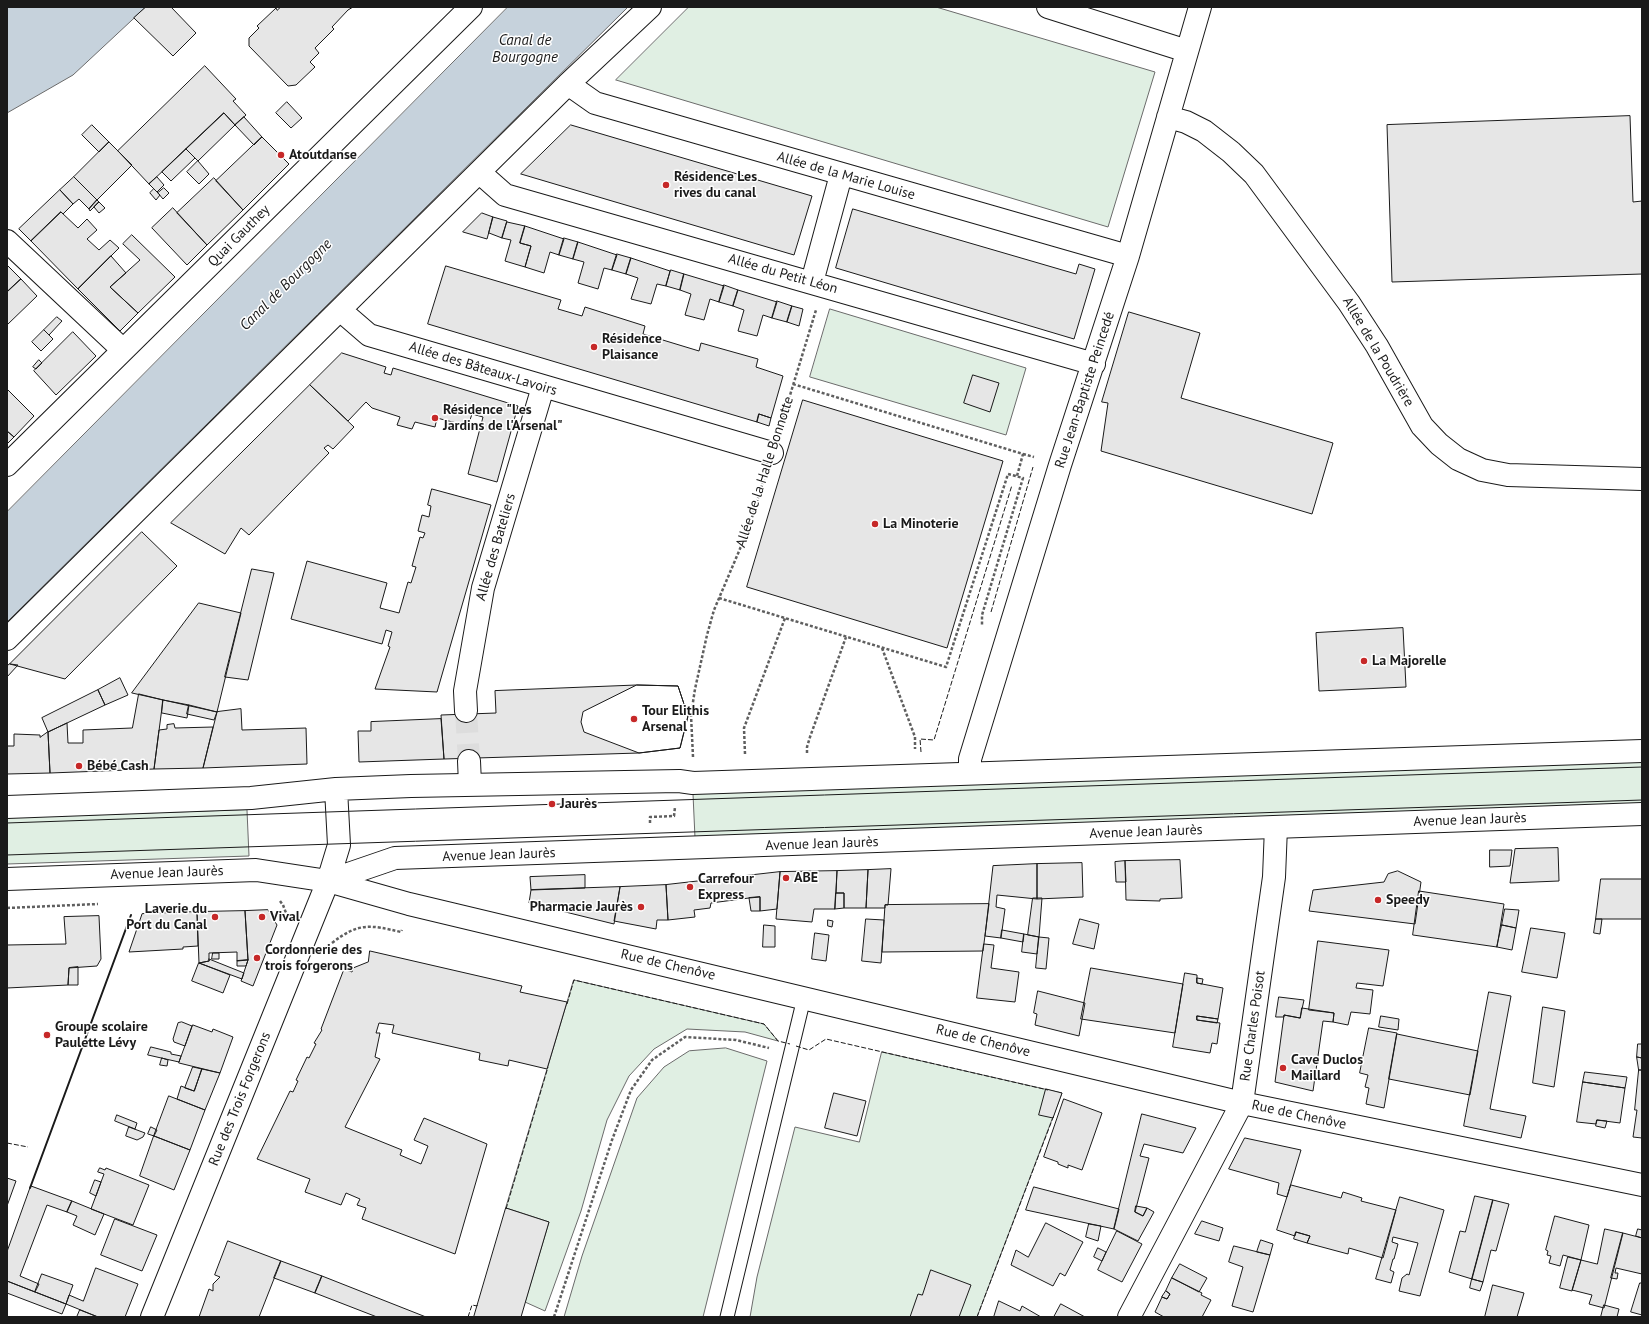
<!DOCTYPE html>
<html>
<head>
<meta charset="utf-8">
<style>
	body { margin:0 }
	#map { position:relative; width:1649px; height:1324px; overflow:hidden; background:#fff; font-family:"PT Sans",sans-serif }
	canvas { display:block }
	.frame { position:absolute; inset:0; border:8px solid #1a1a1a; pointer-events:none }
</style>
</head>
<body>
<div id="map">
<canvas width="1649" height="1324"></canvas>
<div class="frame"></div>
</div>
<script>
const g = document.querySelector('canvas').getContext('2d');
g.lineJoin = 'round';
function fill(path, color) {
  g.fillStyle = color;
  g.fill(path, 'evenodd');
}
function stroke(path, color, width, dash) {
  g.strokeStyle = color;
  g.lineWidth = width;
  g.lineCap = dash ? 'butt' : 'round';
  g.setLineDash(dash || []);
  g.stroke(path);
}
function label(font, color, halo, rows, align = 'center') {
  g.font = font + ' "PT Sans",sans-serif';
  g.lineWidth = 3;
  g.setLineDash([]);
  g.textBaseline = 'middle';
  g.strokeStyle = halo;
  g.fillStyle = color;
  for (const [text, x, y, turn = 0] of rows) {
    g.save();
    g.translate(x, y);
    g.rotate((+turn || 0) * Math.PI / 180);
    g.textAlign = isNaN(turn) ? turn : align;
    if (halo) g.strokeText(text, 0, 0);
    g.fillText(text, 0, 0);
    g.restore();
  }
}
const green = new Path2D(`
	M689,7H936L1155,72L1108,227L616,80Z
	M830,309L1026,368L1006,435L810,377Z
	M1642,761V806L695,838L693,794Z
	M247,810L249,856L7,864V818Z
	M574,980L764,1024L778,1041L745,1032L687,1029L654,1049L629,1076L607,1120L581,1211L545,1311L525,1302L549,1222L506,1208Z
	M726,1048L767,1061L703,1317H564L582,1256L637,1098L664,1067L689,1051Z
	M882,1052L1062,1093L977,1317H750L757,1277L795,1127L859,1142Z`);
const water = new Path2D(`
	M9,7H146L73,75L7,113V9Z
	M508,7H628L7,622V512Z`);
const building = new Path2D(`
	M146,7H171L196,33L173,56L134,18Z
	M281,7H353L348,10L332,27L334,29L315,48L319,53L310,62L315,67L296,85L288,86L249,46V38L259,28L257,26L276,8L277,10Z
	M205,66L236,99L233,101L246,115L235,125L224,113L149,184L118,151Z
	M287,102L302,118L291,128L276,113Z
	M224,113L235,125L198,161L186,149Z
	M1630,116L1633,202L1642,201V274L1392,282L1387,125Z
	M244,117L262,137L254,145L235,125Z
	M92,125L109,142L99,152L82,135Z
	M571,125L812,196L794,255L521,174Z
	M262,137L289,164L243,210L216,181Z
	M109,142L132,165L97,200L74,177Z
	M186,149L195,158L171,181L162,172Z
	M198,161L209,174L199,184L187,172Z
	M74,177L97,200L89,209L79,199L73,204L60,190Z
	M157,177L164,185L157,192L149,184Z
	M214,178L243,210L207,245L177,213Z
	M164,188L169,193L163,199L158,193Z
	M154,189L160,195L156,200L150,193Z
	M60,190L73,204L63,214L61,212L31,241L19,229Z
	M97,200L99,202L90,211L89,209Z
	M99,202L105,208L99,213L94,207Z
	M173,208L207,245L187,265L152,228Z
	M853,209L1076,274L1079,264L1095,269L1074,339L836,268Z
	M61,212L78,228L87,219L97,230L87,239L99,250L110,240L119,248L78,289L31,241Z
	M482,213L493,217L487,239L463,232Z
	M493,217L507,221L502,238L489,233Z
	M507,222L525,226L520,243L531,246L525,267L505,261L511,240L502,238Z
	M525,226L564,239L559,255L550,252L544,273L525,267L531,246L520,243Z
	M132,235L175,277L138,313L110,287L140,260L123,244Z
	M564,238L578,242L573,259L559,255Z
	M578,242L617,255L612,270L604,268L598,289L578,283L584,262L573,259Z
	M617,254L631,258L626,274L612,270Z
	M111,256L126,273L110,287L138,313L120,331L78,289Z
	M631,258L670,271L666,286L657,284L651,304L631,299L638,278L626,274Z
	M7,265L21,279L7,292Z
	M446,266L561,300L558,309L582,316L585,307L645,326L643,334L699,351L701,343L758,359L756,367L783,376L771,418L759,414L757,422L428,324Z
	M671,270L684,274L680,290L666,286Z
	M684,274L724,286L719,302L710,299L704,320L685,315L691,294L680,290Z
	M21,279L37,296L7,325V292Z
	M724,285L738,290L733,306L719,302Z
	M738,290L777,302L772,318L763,315L757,336L738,331L744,310L733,306Z
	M777,301L792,306L787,322L772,318Z
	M792,306L803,309L799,326L787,322Z
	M1129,312L1200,333L1181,398L1333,443L1312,514L1101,451L1108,403L1102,402Z
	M57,317L62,321L49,335L44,330Z
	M44,330L53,339L41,351L32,342Z
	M73,332L96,356L56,395L34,371Z
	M342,353L386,367L384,373L391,375L393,368L518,406L497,482L468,474L483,417L472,414L468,426L437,418L435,427L415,422L412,429L397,425L400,417L372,408L366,402L348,421L310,385Z
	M39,360L42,363L36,369L33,367Z
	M973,375L999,383L990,412L964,403Z
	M310,385L354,427L333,449L328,445L324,448L329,453L249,535L241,528L225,554L171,523Z
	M7,389L34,416L14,437L7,431Z
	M803,400L1003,461L947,648L747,587Z
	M759,414L771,418L769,426L757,422Z
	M7,431L14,437L7,444Z
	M432,489L491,505L437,692L375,689L390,647L388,646L392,632L386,630L382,644L291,619L307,561L387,583L380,608L399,613L408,582L411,583L416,567L412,566L420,537L423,538L425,533L418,531L422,515L429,517L431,506L428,505Z
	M142,532L177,566L65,679L10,664Z
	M252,569L274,573L248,680L225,677Z
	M199,603L241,613L217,712L132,693Z
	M1403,628L1406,687L1319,691L1316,633Z
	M10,664L18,665L7,677V666Z
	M120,678L128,695L105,705L98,690Z
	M637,685L678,686L688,716L680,748L639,753L444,759L441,715L496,713L495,691Z
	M637,685L678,686L688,716L680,748L639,753L584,732L581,722L583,712Z
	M98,690L105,705L48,732L42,718Z
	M139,694L163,700L154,769L50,773L48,732L67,723L68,743H83V730L132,728Z
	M163,700L189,705L187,718L162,713Z
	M189,705L217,712L214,720L187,714Z
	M241,709L242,730L306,728L307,764L203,768L217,712Z
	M441,719L444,759L359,762L358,731H371V722Z
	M174,724L175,728L213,727L203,768L154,769L159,730L167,729V725Z
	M48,732L50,773L7,774V746H14V734L40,735V737Z
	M1558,848L1559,881L1510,883L1515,849Z
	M1490,850H1512L1510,866L1490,867Z
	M1180,860L1182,898L1160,899V901L1126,900L1125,861Z
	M1125,861L1126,882H1116L1115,862Z
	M1082,863L1083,897L1037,899V864Z
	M1037,864V899L997,895L996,907L1005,909L1001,938L985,936L993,866Z
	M891,869L888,905H885V908H866L868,870Z
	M868,870L866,908H844V893H836L837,871Z
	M837,871L835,909H814L812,922L776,919L780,872Z
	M1398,871L1421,882L1415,924L1309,911L1313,890L1384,882L1388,874Z
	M780,872L777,909L760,911V897L749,898L711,903L710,908L694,910L695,917L668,920L666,885Z
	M585,875V888L531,890L530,877Z
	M1601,879H1642V919H1596Z
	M666,885L668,920H657L656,929L614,921L620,887Z
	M620,887L614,924L529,903L531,890Z
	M1419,891L1504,904L1497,947L1413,935Z
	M836,893H844V908L835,909Z
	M760,897V911H751L749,898Z
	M1033,898H1042L1039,937L1028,935Z
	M989,904L983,951L882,952L885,905Z
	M1505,909L1519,910L1516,928L1502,925Z
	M268,910L277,925L253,986L241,981L248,960L245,911Z
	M245,911L248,960L237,961V952L209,953V961L199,963L197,912Z
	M197,912L198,946L183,947V949L129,952L142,914Z
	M99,916L101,959L97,966L69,968L68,985L7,988V945L66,944L64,917Z
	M866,919L884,920L881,963L862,961Z
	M1080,919L1099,924L1094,949L1073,944Z
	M1596,919H1602L1600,934L1594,933Z
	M828,920L833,921L832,927L828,926Z
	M764,925L775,926V947H763Z
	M1502,925L1516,928L1512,950L1497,947Z
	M1531,928L1565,933L1557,978L1522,972Z
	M1002,930L1024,934L1023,942L1001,938Z
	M815,933L829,935L826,961L812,959Z
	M1024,934L1039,937L1037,954L1022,952Z
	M1039,937L1049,938L1046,969L1036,968Z
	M1318,941L1389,950L1383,986L1357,983L1356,988L1373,990L1370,1014L1351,1012L1348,1025L1333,1022L1334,1013L1309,1010Z
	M984,944L994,945L991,968L1019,972L1015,1002L977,998Z
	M370,951L522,986L520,992L567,1002L547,1069L509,1060L508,1066L479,1060L480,1053L392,1033L394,1025L379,1023L376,1033H380L375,1057L380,1059L345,1127L402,1150L400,1155L421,1164L428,1146L414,1140L424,1118L487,1144L455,1254L362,1219L366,1208L357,1205L360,1199L346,1193L341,1205L305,1192L310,1179L257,1159L290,1091L293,1092L298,1081L296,1080L307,1057L309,1058L316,1044L314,1043L322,1030L321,1029L344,969L352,972L353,968L368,962Z
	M213,953H219V959H212Z
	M209,959L244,973L242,979L199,963L209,961Z
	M248,960L246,966H237V961Z
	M199,963L230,975L223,993L192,981Z
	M78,967V985H68L69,968Z
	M1091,968L1183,984L1175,1033L1081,1019Z
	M1185,973L1197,975V983L1223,988L1218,1019L1197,1016V1020L1220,1023L1217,1044L1212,1043L1210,1053L1173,1047Z
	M1197,978L1203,979L1202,984L1197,983Z
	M1038,991L1085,1003L1079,1036L1035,1025L1037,1014L1034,1013Z
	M1489,992L1511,996L1490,1109L1526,1116L1521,1138L1464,1126Z
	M1279,997L1304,1000L1300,1018L1284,1015V1017H1276Z
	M1543,1007L1565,1011L1554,1087L1533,1083Z
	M1302,1008L1334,1013L1333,1022L1323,1021L1313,1091L1275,1082L1284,1015L1300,1018Z
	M1197,1016L1218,1019L1217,1023L1197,1020Z
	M1381,1016L1399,1019L1398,1030L1379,1027Z
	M182,1022L192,1026L185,1046L174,1042L173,1039L178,1023Z
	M193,1025L212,1032L213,1029L233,1037L220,1073L179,1063Z
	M1369,1028L1397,1033L1384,1108L1366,1104L1369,1088L1365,1087L1368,1075L1360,1073Z
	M1397,1034L1478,1051L1470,1095L1389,1079Z
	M1638,1044H1642V1058L1637,1057Z
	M151,1047L171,1052V1054L181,1056L179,1062L148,1055Z
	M1637,1057L1642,1058V1070H1639Z
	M162,1058L168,1060L167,1066L160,1065Z
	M193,1067L202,1069L194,1091L185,1088Z
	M202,1069L220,1073L205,1110L177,1099L181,1086L194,1091Z
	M1639,1070H1642V1138L1633,1137L1637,1110H1635Z
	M1585,1072L1627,1077L1625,1088L1583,1082Z
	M1583,1082L1625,1088L1620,1123L1597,1120L1596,1124L1577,1122Z
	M1046,1089L1062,1093L1053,1118L1039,1115Z
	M834,1093L866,1101L857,1136L825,1128Z
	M169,1096L205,1110L190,1150L154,1136Z
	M1064,1099L1102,1113L1082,1170L1068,1165V1168L1058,1164V1162L1044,1157Z
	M1142,1114L1196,1128L1183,1153L1144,1144L1140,1156L1149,1158L1135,1212L1143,1216L1147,1208L1154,1212L1138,1241L1114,1229Z
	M117,1115L137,1123L135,1129L115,1121Z
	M1597,1120L1607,1121L1605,1128L1596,1126Z
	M129,1127L145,1133L143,1137L137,1140L126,1136Z
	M151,1127L157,1130L154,1136L148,1134Z
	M154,1136L190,1150L174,1190L140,1176Z
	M1245,1138L1301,1150L1287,1197L1277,1194L1279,1183L1229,1169Z
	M100,1168L105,1170L106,1168L149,1185L133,1225L91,1209L104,1174L98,1172Z
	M7,1178L16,1181L7,1206Z
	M95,1180L101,1182L96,1196L90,1193Z
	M1291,1185L1341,1198L1343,1192L1362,1198L1361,1201L1396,1210L1383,1258L1349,1248L1348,1254L1307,1243L1310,1236L1296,1232L1295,1236L1277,1230Z
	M31,1186L72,1201L67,1212L47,1205L20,1276L39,1284L35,1292L7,1281V1252Z
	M1034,1187L1119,1209L1114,1229L1026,1210Z
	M1475,1196L1493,1200L1472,1279L1449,1272L1460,1231L1465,1232Z
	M1400,1197L1444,1210L1420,1296L1399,1291L1402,1278L1407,1274L1409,1275L1418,1243L1393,1237L1392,1242L1398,1244L1394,1259H1393L1390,1270L1394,1272L1391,1283L1376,1279Z
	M1493,1200L1509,1204L1496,1251L1491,1250L1483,1282L1472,1279Z
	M72,1201L104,1214L95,1235L73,1225L77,1216L67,1212Z
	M1136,1206L1147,1208L1143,1216L1135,1212Z
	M506,1208L549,1222L521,1317H474Z
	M1555,1216L1589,1225L1581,1260L1563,1255L1560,1266L1549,1263L1551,1256L1547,1255L1548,1251L1546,1250Z
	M115,1219L157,1235L142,1271L101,1255Z
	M1202,1221L1223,1228L1219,1241L1195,1234Z
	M1046,1223L1083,1242L1065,1276L1060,1273L1053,1286L1011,1265L1016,1250L1028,1257Z
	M1089,1224L1101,1226L1098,1241L1086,1237Z
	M1605,1229L1623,1233L1604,1308L1589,1304L1592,1295L1572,1290L1581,1260L1597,1264Z
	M1638,1229L1642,1230V1238L1636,1236Z
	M1117,1231L1142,1244L1122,1282L1098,1270Z
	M1296,1232L1310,1236L1307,1243L1294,1239Z
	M1623,1233L1642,1238V1274L1616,1268L1615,1273H1618L1617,1279L1611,1278Z
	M1261,1240L1273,1244L1270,1255L1257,1252Z
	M228,1241L281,1261L259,1317H199L209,1289L213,1291V1284L220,1277L215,1275Z
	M1234,1246L1270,1255L1253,1312L1232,1306L1243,1267L1229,1262Z
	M1098,1248L1106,1252L1102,1261L1094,1257Z
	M1568,1257L1581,1260L1572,1291L1560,1288Z
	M281,1261L322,1276L315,1293L274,1278Z
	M1180,1264L1207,1278L1199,1292L1172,1278Z
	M96,1268L138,1284L125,1317H98L66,1304L69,1295L83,1301Z
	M931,1270L971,1285L959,1317H910L918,1294L922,1295Z
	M42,1274L73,1285L66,1304L35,1292Z
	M322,1276L426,1317H377L315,1293Z
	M1172,1278L1202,1293L1201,1295L1211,1300L1202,1317H1164L1155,1312L1162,1297L1167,1299L1170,1294L1166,1291Z
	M1472,1279L1483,1282L1480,1291L1470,1288Z
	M7,1281L66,1304L62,1314L7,1293Z
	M1640,1283H1642V1315L1631,1312Z
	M1493,1285L1524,1293L1517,1317H1485Z
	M1166,1291L1170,1294L1167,1299L1162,1297Z
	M999,1301L1020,1311L1022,1306L1041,1317H994Z
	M1061,1304L1085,1317H1054Z
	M1604,1305L1619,1309L1617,1317H1601Z
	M80,1310L98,1317H77Z`);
const streetTunnel = new Path2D(`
	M466,711L469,761`);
const path = new Path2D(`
	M793,384L1023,454L1017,476
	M780,428L816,310
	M1023,454L1034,457
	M719,598L946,667L1008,474L1023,478L982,615V625
	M882,648L915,737V749
	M807,753V747L810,737L846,637
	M745,754L744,728L785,618
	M693,757L691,715L695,689L707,635L714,610L748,530L764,479
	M650,823V817L674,816L675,807
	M280,901L283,905L286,913
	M7,908L98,904
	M332,943C359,922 370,925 401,932L402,930
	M554,1317L612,1140L631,1090L652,1060L685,1037L736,1040L769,1048`);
const lane = new Path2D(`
	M727,1317L804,998`);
const street = new Path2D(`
	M1048,7L1187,51
	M568,84L595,103L1128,256
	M1168,117L1186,122L1204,131L1231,152L1254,174L1349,303L1377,346L1422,426L1439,444L1458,459L1482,470L1508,475L1642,479
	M479,172L505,195L1094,364
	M7,241L123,350
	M812,282L841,175
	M340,310L369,335L772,453
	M7,465L471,7
	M7,639L568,84L650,7
	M466,711L465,691L483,588L543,387
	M469,761L470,784
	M970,773V759L1060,465L1128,256L1200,7
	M152,1317L328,881
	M1129,1317L1242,1103L1274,877L1276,827`);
const secondary = new Path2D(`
	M7,807L251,798L336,789L411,786L679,781L693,783L1642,751
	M7,879L256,870L328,881L395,858L1642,814
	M328,881L409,904L1242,1103L1642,1185
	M328,881L339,845L336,789`);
const tram = new Path2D(`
	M7,823L1642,767
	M7,855L1642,800`);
const fence = new Path2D(`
	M991,612L1033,467
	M921,752L920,739L934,740L1012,485
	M567,1004L574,980L764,1024L778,1041L790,1044
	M796,1046L809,1050L826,1039L1048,1090
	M7,1143L28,1147
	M506,1209L548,1067
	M468,1317L472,1305L477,1306V1305
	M977,1317L1054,1115`);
const wall = new Path2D(`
	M30,1188L131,915`);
const markers = [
	[281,155,4,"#c62828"],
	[666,185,4,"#c62828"],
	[594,347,4,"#c62828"],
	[435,418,4,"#c62828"],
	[875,524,4,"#c62828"],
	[1364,661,4,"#c62828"],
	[634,719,4,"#c62828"],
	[79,766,4,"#c62828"],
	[552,804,4,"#c62828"],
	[786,878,4,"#c62828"],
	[690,887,4,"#c62828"],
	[1378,900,4,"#c62828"],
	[641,907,4,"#c62828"],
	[215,917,4,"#c62828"],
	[262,917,4,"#c62828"],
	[257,958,4,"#c62828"],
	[47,1035,4,"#c62828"],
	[1283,1068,4,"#c62828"]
];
const poiNames = [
	["Atoutdanse",289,155],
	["Résidence Les",674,177],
	["rives du canal",674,193],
	["Résidence",602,339],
	["Plaisance",602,355],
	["Résidence \"Les",443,410],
	["Jardins de l'Arsenal\"",443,426],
	["La Minoterie",883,524],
	["La Majorelle",1372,661],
	["Tour Elithis",642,711],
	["Arsenal",642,727],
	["Bébé Cash",87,766],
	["Jaurès",560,804],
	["ABE",794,878],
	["Carrefour",698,879],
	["Express",698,895],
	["Speedy",1386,900],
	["Pharmacie Jaurès",633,907,"right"],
	["Laverie du",207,909,"right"],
	["Port du Canal",207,925,"right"],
	["Vival",270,917],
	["Cordonnerie des",265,950],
	["trois forgerons",265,966],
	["Groupe scolaire",55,1027],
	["Paulette Lévy",55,1043],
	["Cave Duclos",1291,1060],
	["Maillard",1291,1076]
];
const streetNames = [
	["Allée de la Marie Louise",846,176,16],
	["Quai Gauthey",239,236,-45],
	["Allée du Petit Léon",783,274,16],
	["Allée de la Poudrière",1378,352,59],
	["Allée des Bâteaux-Lavoirs",483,369,17],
	["Rue Jean-Baptiste Peincedé",1085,390,-72],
	["Allée de la Halle Bonnotte",765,472,-72],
	["Allée des Bateliers",496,547,-74],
	["Avenue Jean Jaurès",1470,820,-2],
	["Avenue Jean Jaurès",1146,832,-2],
	["Avenue Jean Jaurès",822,844,-2],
	["Avenue Jean Jaurès",499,855,-2],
	["Avenue Jean Jaurès",167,873,-2],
	["Rue de Chenôve",668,965,13],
	["Rue Charles Poisot",1253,1026,-82],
	["Rue de Chenôve",983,1041,14],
	["Rue des Trois Forgerons",240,1099,-68],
	["Rue de Chenôve",1299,1115,12]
];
const waterNames = [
	["Canal de",525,41],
	["Bourgogne",525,58],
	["Canal de Bourgogne",286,285,-45]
];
fill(green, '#e0efe3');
stroke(green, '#6a6a6a', 1);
fill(water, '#c6d2dc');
stroke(water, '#6a6a6a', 1);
fill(building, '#e6e6e6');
stroke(building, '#1a1a1a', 1);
stroke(streetTunnel, '#ddd', 22, [22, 11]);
stroke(lane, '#1a1a1a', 15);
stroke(street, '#1a1a1a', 24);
stroke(secondary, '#1a1a1a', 24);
stroke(path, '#5f5f5f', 2.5, [3, 2]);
stroke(lane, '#fff', 13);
stroke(street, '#fff', 22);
stroke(secondary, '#fff', 22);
stroke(tram, '#1a1a1a', 1);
stroke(fence, '#1a1a1a', 1, [5, 2]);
stroke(wall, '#1a1a1a', 2);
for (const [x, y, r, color] of markers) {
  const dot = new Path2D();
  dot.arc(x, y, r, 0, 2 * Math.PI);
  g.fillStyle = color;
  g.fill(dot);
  stroke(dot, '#fff', 1.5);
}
label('bold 14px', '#1a1a1a', '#fff', poiNames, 'left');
label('14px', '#1a1a1a', '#fff', streetNames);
label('italic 15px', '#1a1a1a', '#fff', waterNames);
</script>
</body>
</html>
